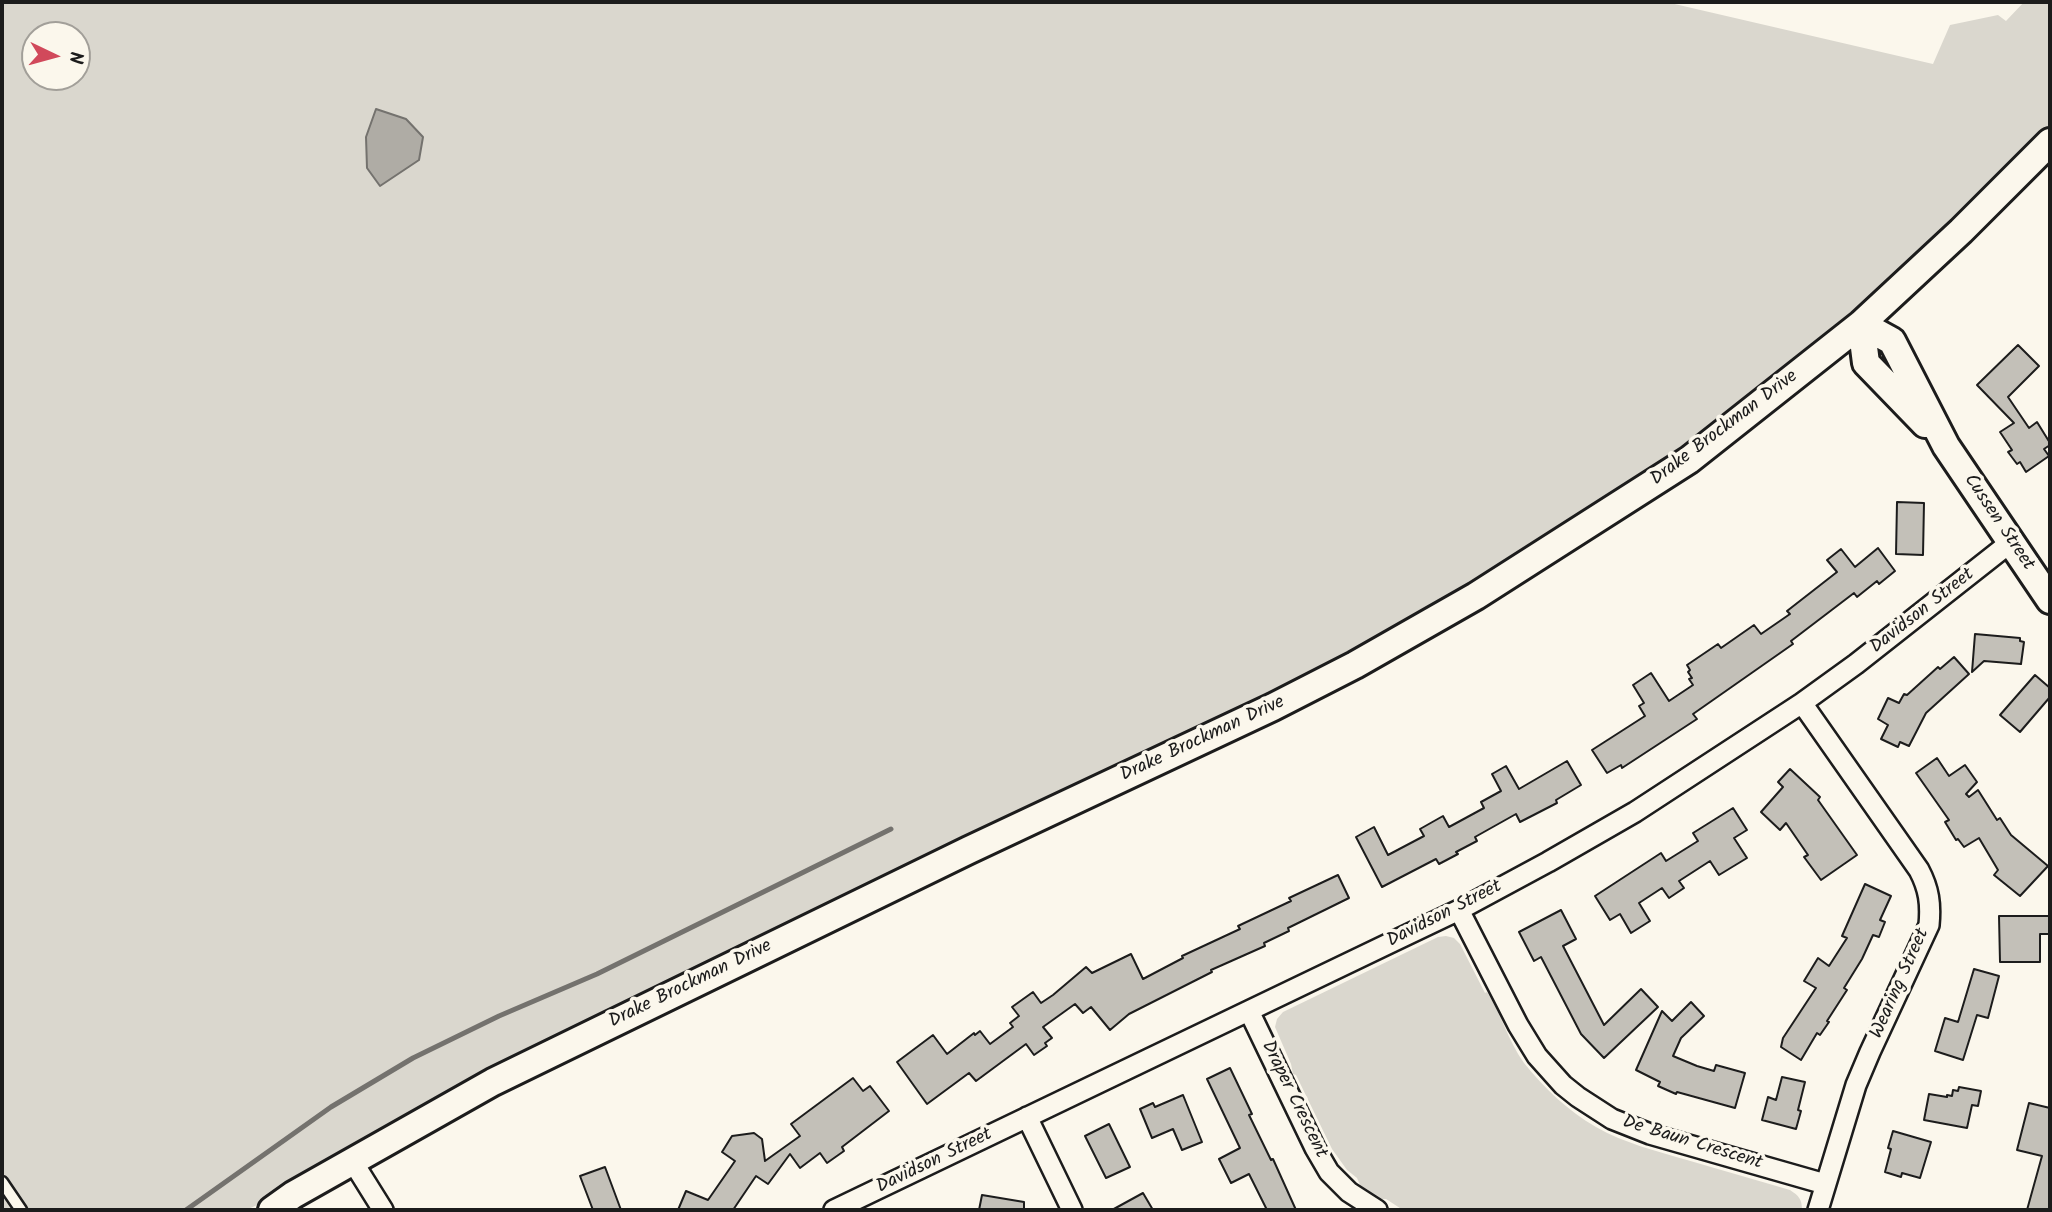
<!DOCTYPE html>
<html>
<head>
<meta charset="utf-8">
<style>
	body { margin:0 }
	#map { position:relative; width:2052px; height:1212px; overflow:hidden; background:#fbf7ec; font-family:Kalam,sans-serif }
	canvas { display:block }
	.frame { position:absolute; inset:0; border:4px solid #1c1c1c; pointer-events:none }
	.north { position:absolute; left:21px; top:21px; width:70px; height:70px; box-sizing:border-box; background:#fbf7ec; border:2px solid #a29f99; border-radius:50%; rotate:95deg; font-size:19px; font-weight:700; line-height:28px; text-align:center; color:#1c1c1c }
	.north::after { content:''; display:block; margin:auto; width:24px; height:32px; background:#d1495b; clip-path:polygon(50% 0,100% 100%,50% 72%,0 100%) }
</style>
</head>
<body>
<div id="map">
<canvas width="2052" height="1212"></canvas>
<div class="frame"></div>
<div class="north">N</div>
</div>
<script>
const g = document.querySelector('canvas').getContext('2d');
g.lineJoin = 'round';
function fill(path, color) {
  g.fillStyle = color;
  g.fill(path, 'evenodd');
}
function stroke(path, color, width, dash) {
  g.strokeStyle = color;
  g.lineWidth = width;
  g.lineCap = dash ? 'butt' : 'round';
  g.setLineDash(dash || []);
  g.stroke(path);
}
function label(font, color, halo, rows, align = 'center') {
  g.font = font + ' Kalam,sans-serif';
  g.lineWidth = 7;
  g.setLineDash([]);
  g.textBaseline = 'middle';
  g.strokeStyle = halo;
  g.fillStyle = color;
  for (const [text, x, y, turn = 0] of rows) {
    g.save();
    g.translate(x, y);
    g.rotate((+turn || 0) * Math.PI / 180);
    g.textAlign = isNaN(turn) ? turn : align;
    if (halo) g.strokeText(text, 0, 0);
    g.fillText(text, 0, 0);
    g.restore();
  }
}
const green = new Path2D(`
	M2,2H1666L1933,64L1950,25L1998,15L2006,21L2024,2H2050V142L1861,324L1476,596L353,1162L246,1210H2ZM35,35H77V77H35Z
	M1446,936L1454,938L1460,944L1485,993L1487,992C1502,1015 1508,1041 1524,1063C1544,1088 1568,1111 1596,1127C1624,1143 1656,1151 1687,1160C1721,1170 1756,1180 1790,1190C1799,1196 1802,1199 1802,1210H1403L1386,1199H1375L1361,1187L1357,1178L1347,1170L1332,1149L1296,1075L1293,1074L1291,1064L1275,1027L1277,1019L1283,1012L1438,937Z`);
const water = new Path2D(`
	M376,109L406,119L423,137L419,160L380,186L367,168L366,137Z`);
const stream = new Path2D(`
	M186,1210L331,1107L413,1058L499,1016L597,974L891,829`);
const building = new Path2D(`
	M2018,345L2039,366L2008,397L2029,428L2037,422L2050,443V445L2044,449L2049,456L2026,472L2020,462L2017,464L2008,452L2012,450L2000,432L2014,423L1977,385Z
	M1897,502L1924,503L1923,555L1896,554Z
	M1878,548L1895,571L1879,584L1877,581L1857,597L1854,593L1791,641L1793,644L1693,714L1697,719L1622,768L1621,765L1607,773L1592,750L1645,716L1639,706L1644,703L1633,685L1651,673L1669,701L1693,685L1689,679L1692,678L1688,672L1690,670L1687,665L1718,644L1721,648L1754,625L1761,634L1790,614L1787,611L1837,572L1827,560L1841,549L1855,567Z
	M1975,634L2020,638V641L2024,642L2021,664L1984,661L1972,672Z
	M1954,657L1969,674L1926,713L1909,746L1900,742L1898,747L1881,739L1888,725L1878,719L1888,698L1899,703L1904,694L1907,695L1938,667L1940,669Z
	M2035,675L2050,688V697L2020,732L2000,715Z
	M1937,758L1949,776L1965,765L1977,782L1966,794L1969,797L1978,790L1997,820L2000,818L2011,835L2048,866L2020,896L1994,875L1998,870L1979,838L1964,847L1958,839L1956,840L1945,822L1949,820L1916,773Z
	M1567,761L1581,785L1556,800L1557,803L1520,822L1516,814L1475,837L1477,841L1456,852L1458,854L1439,864L1436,859L1382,887L1356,837L1374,827L1388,855L1424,836L1420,829L1443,816L1449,827L1484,808L1481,802L1501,791L1492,774L1506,766L1519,789Z
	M1790,769L1820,797L1818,800L1857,855L1821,880L1804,857L1808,855L1786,823L1780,830L1761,812L1783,787L1778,782Z
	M1733,808L1747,830L1734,838L1747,858L1719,875L1710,861L1679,881L1684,888L1669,898L1662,888L1639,903L1650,921L1631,933L1620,914L1610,920L1595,896L1661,853L1666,861L1698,841L1693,833Z
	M1338,875L1349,898L1288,928L1289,931L1264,943L1265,946L1211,970L1212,972L1129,1014L1110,1030L1091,1007L1083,1013L1075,1004L1043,1027L1052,1038L1045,1043L1047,1046L1034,1055L1026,1044L976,1081L969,1073L927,1104L897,1062L933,1035L947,1054L974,1033L975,1035L980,1031L990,1044L1013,1027L1010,1023L1019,1016L1012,1007L1033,992L1041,1003L1053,995L1086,967L1092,973L1131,954L1143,979L1183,958L1182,956L1240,929L1238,926L1291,901L1289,898Z
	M1865,884L1891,896L1880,920L1885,922L1879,937L1873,935L1862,959L1844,988L1847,990L1827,1021L1829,1022L1820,1035L1817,1033L1801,1060L1781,1047L1783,1038L1816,988L1804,981L1818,958L1829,966L1847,938L1842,936Z
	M1561,910L1576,939L1563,946L1604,1025L1641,989L1658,1007L1604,1058L1581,1034L1541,957L1534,961L1519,932Z
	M1999,916H2050V934H2040V962H2000Z
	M1974,969L1999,976L1988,1018L1977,1015L1963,1060L1935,1051L1945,1018L1958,1022Z
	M1691,1002L1704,1016L1681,1038L1673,1056L1697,1066L1714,1071L1716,1065L1745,1073L1735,1108L1677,1092L1676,1094L1658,1086L1660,1082L1636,1070L1662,1011L1672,1021Z
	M1230,1068L1252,1114L1249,1115L1271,1160L1273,1159L1296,1210H1267L1249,1174L1231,1183L1219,1159L1240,1148L1207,1079Z
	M1782,1077L1805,1082L1798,1110L1801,1111L1796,1129L1762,1120L1768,1097L1776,1100Z
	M853,1078L863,1091L870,1086L889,1111L842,1147L844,1151L827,1163L820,1153L800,1168L790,1154L768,1184L756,1176L733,1210H678L686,1191L708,1200L735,1161L722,1152L732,1136L754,1133L762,1139L765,1161L800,1136L791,1124Z
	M1959,1087L1981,1091L1978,1106L1972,1105L1967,1128L1924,1120L1929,1094L1947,1097V1095L1952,1096L1953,1090L1958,1091Z
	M1183,1095L1202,1142L1182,1150L1173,1129L1152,1138L1140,1109L1153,1103L1155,1107Z
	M2029,1103L2050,1108V1210H2027L2042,1156L2017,1150Z
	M1109,1124L1130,1167L1106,1178L1085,1136Z
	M1893,1131L1931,1142L1920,1178L1902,1173L1901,1177L1885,1172L1891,1149L1888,1148Z
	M605,1167L621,1210H593L580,1176Z
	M1143,1193L1153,1210H1112Z
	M982,1195L1024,1202V1210H979Z`);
const lane = new Path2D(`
	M2,1182L21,1210`);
const street = new Path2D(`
	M1802,703L1919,870C1929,889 1931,904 1929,925L1870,1052L1856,1085L1818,1210
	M1459,910L1518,1025L1537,1056L1563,1085L1578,1097L1612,1119L1650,1134L1825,1184
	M1249,1011L1315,1148L1329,1172L1349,1192L1377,1210
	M1027,1117L1072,1210
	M353,1162L383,1210
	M834,1210L1392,942L1459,910L1548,862L1635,812L1802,703L1856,664L2011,542`);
const secondary = new Path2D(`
	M1861,324L1892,341L1946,446L2050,600
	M1861,324L1866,363L1925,424
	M272,1210L293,1195L493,1082L969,850L1273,707L1355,665L1476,596L1689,460L1861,324L1961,231L2050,142`);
const streetNames = [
	["Drake Brockman Drive",1725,429,-37],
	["Cussen Street",1998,523,56],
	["Davidson Street",1923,612,-38],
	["Drake Brockman Drive",1203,740,-25],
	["Davidson Street",1445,915,-27],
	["Wearing Street",1901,984,-66],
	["Drake Brockman Drive",691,985,-26],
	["Draper Crescent",1293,1100,64],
	["De Baun Crescent",1692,1144,17],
	["Davidson Street",935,1162,-26]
];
fill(green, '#dad7ce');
fill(water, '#afaca5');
stroke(water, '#74726e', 2);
stroke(stream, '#74726e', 5);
fill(building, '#c3c0b8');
stroke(building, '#1c1c1c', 2);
stroke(lane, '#1c1c1c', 15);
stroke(street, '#1c1c1c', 24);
stroke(secondary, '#1c1c1c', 32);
stroke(lane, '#fbf7ec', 10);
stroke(street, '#fbf7ec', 19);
stroke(secondary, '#fbf7ec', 26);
label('19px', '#1c1c1c', '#fbf7ec', streetNames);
</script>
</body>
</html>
